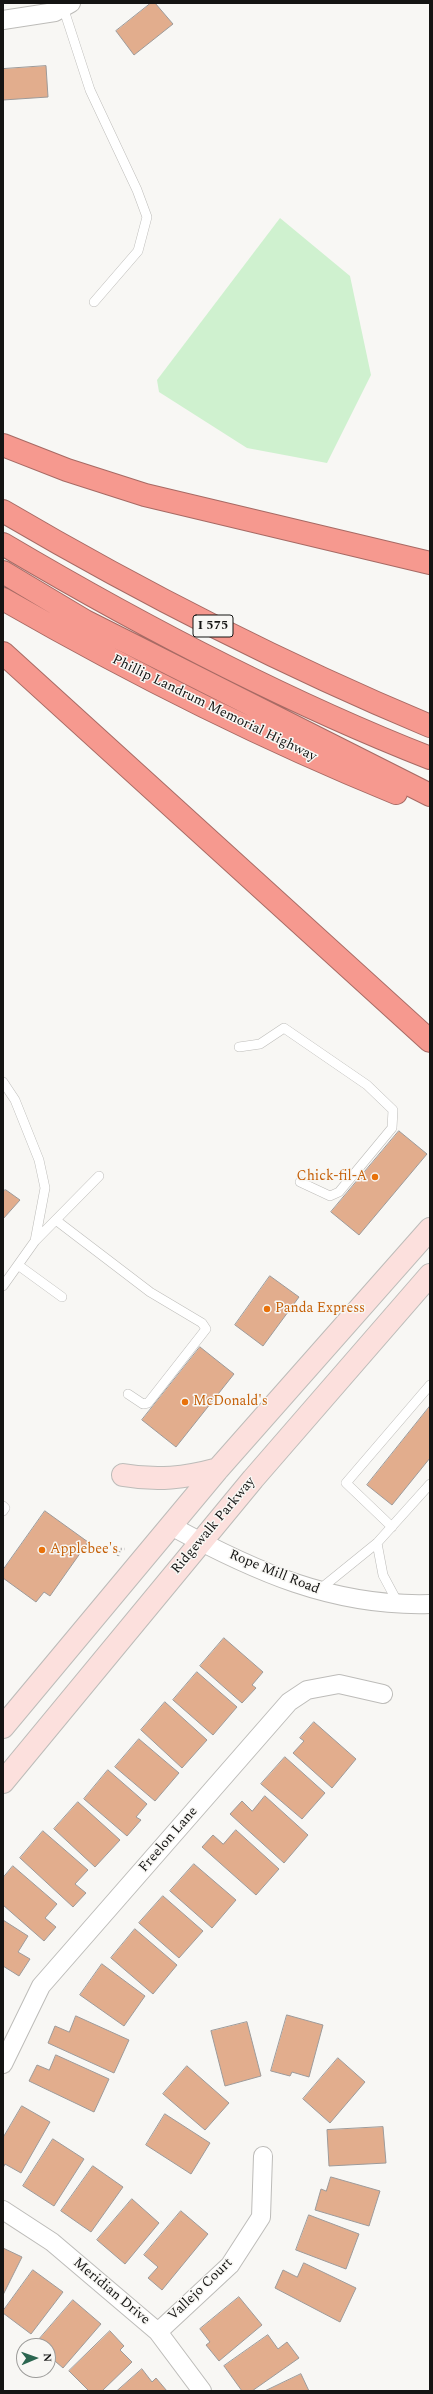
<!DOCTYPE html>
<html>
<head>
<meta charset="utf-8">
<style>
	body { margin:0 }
	#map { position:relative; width:433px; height:2394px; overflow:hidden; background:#f8f7f4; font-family:Spectral,serif }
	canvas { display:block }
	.frame { position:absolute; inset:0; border:4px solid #141413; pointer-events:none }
	.north { position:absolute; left:16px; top:2338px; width:40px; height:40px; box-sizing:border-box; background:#f8f7f4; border:1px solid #9d9c9a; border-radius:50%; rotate:88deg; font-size:11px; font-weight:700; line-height:16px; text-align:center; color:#141413 }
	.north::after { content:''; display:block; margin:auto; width:14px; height:18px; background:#2c6650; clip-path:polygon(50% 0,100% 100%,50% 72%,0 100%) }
</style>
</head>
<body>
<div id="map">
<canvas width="433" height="2394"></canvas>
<div class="frame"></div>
<div class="north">N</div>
</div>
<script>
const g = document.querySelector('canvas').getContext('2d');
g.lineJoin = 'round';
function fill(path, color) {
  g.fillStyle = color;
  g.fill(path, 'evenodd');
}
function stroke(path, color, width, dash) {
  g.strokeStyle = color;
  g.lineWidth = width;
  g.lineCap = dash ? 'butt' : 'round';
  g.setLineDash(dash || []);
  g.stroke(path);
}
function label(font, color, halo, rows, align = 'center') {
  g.font = font + ' Spectral,serif';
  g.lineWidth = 3;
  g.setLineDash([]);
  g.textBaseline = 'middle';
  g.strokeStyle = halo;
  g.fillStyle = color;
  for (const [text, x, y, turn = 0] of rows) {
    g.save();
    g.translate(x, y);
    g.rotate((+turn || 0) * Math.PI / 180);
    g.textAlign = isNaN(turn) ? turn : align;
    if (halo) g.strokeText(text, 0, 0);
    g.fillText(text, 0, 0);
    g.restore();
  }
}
const green = new Path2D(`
	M280,218L350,276L371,375L327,463L247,448L159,392L157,380Z`);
const building = new Path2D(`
	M151,3H155L173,24L134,55L116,31Z
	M46,66L48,97L3,100V69Z
	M399,1131L427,1154L359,1235L331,1212Z
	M6,1190L20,1200L3,1219V1191Z
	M270,1276L299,1297L263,1346L235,1325Z
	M200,1347L234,1374L176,1447L142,1420Z
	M430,1406V1458L392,1505L367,1485Z
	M45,1511L88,1542L50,1596L44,1592L36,1602L3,1578V1570Z
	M224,1638L263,1672L252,1685L256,1688L242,1703L200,1666Z
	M197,1672L237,1707L213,1735L173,1700Z
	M165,1702L207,1740L182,1768L141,1730Z
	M314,1722L356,1759L332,1788L293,1753L304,1741L300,1738Z
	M139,1739L179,1773L155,1801L115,1767Z
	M285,1757L325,1793L302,1819L261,1784Z
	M108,1770L147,1804L136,1817L141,1820L127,1836L84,1799Z
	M265,1796L308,1835L284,1863L230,1814L242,1801L252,1811Z
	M78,1802L120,1840L95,1867L54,1829Z
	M236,1830L279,1869L256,1895L202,1847L213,1835L223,1844Z
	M43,1831L88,1870L75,1884L86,1893L73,1907L20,1858Z
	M194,1864L236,1900L212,1928L170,1891Z
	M13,1866L57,1904L45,1918L56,1927L44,1941L3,1905V1878Z
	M163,1896L203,1931L179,1958L139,1923Z
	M3,1920L28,1936L18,1952L30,1959L19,1976L3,1966Z
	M135,1929L177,1965L153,1994L111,1958Z
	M102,1964L145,1996L124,2026L80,1995Z
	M287,2015L323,2025L309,2077L292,2072L290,2076L271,2071Z
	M76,2016L129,2040L114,2073L48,2043L55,2026L69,2032Z
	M247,2022L261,2076L225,2086L211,2031Z
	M56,2055L109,2079L94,2112L29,2081L37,2065L49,2070Z
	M338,2058L365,2082L330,2123L303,2099Z
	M187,2066L229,2103L205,2130L163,2094Z
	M22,2106L50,2122L21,2173L5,2164L3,2168V2138Z
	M165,2114L210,2143L191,2174L146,2145Z
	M383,2127L386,2163L329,2166L327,2130Z
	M53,2139L84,2159L54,2206L23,2186Z
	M93,2166L123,2187L91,2232L61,2211Z
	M331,2177L380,2191L369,2226L315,2210L321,2189L326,2191Z
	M132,2199L159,2223L125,2264L97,2240Z
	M181,2211L208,2234L162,2290L148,2278L158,2267L144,2255Z
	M309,2215L359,2234L346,2269L296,2250Z
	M3,2248L22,2257L3,2295Z
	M304,2263L356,2288L340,2322L275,2288L283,2270L297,2277Z
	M33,2270L63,2292L31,2334L3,2313V2311Z
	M239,2297L262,2325L219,2361L206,2345L210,2342L200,2329Z
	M73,2300L101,2324L63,2368L48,2355V2346L35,2344Z
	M110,2331L124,2346L120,2350L132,2362L102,2391H89L69,2371Z
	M268,2335L278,2349L287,2342L299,2358L252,2391H242L224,2366Z
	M142,2369L152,2382L156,2378L167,2391H117Z
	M301,2374L309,2391H265Z`);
const path = new Path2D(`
	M118,1556L120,1549H125`);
const lane = new Path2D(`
	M63,7L90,90L137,190L147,217L138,251L94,302
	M239,1047L260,1044L284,1028L367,1085L393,1110L392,1128L339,1192L330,1196L300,1182
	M3,1082L15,1100L39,1160L45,1188L35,1241L3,1286
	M57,1221L150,1292L202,1323L206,1329L148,1403L143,1404L128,1394
	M35,1241L99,1176
	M18,1265L62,1297
	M3,1506L5,1508L3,1511
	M392,1527L346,1483L430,1385
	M377,1543L383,1575L398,1603
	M319,1590L377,1543L430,1484`);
const street = new Path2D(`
	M3,20L55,12L71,3
	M171,1526C254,1571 333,1607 430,1604
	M3,2064L41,1986L289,1702L307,1690L339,1684L383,1694
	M3,2210L52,2242L158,2332L202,2391
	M158,2332L230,2265L261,2217L263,2156`);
const secondary = new Path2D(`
	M123,1475C157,1481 185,1478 218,1469
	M3,1727L218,1469L430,1229
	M3,1782L253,1479L430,1275`);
const highway = new Path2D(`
	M3,445L67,470L145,495L430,563
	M3,511C141,592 282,664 430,726
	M3,544C140,625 282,700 430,758
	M3,572L85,621L430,795
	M3,599C130,672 261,738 396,793
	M3,653L430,1041`);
const markers = [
	[375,1177,4,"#e8710a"],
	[267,1309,4,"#e8710a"],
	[185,1402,4,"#e8710a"],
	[42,1550,4,"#e8710a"]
];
const shields = [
	[213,626,40]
];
const shieldNames = [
	["I 575",213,626]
];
const streetNames = [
	["Phillip Landrum Memorial Highway",214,709,26],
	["Ridgewalk Parkway",214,1526,-50],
	["Rope Mill Road",274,1573,22],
	["Freelon Lane",169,1840,-49],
	["Vallejo Court",201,2290,-44],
	["Meridian Drive",111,2292,40]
];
const foodNames = [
	["Chick-fil-A",367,1177,"right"],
	["Panda Express",275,1309],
	["McDonald's",193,1402],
	["Applebee's",50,1550]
];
fill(green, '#cff1cf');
fill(building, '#e2ad8d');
stroke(building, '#9d9a99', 1);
stroke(lane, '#bdbcb9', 10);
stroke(street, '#bdbcb9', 20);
stroke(secondary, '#bdbcb9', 24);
stroke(highway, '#a76a64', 24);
stroke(path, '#a5a4a2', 2.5, [1, 3]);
stroke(lane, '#fff', 9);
stroke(street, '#fff', 18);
stroke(secondary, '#fce0dd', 22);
stroke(highway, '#f6998f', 22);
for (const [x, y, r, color] of markers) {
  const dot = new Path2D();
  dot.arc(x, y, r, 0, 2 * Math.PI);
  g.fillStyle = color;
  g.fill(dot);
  stroke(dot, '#f8f7f4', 1.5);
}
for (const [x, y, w] of shields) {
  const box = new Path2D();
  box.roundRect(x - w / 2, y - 11, w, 22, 3);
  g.fillStyle = '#f8f7f4';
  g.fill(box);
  stroke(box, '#141413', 1);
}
label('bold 13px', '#141413', null, shieldNames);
label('14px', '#141413', '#f8f7f4', streetNames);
label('14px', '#c56008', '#f8f7f4', foodNames, 'left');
</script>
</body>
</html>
